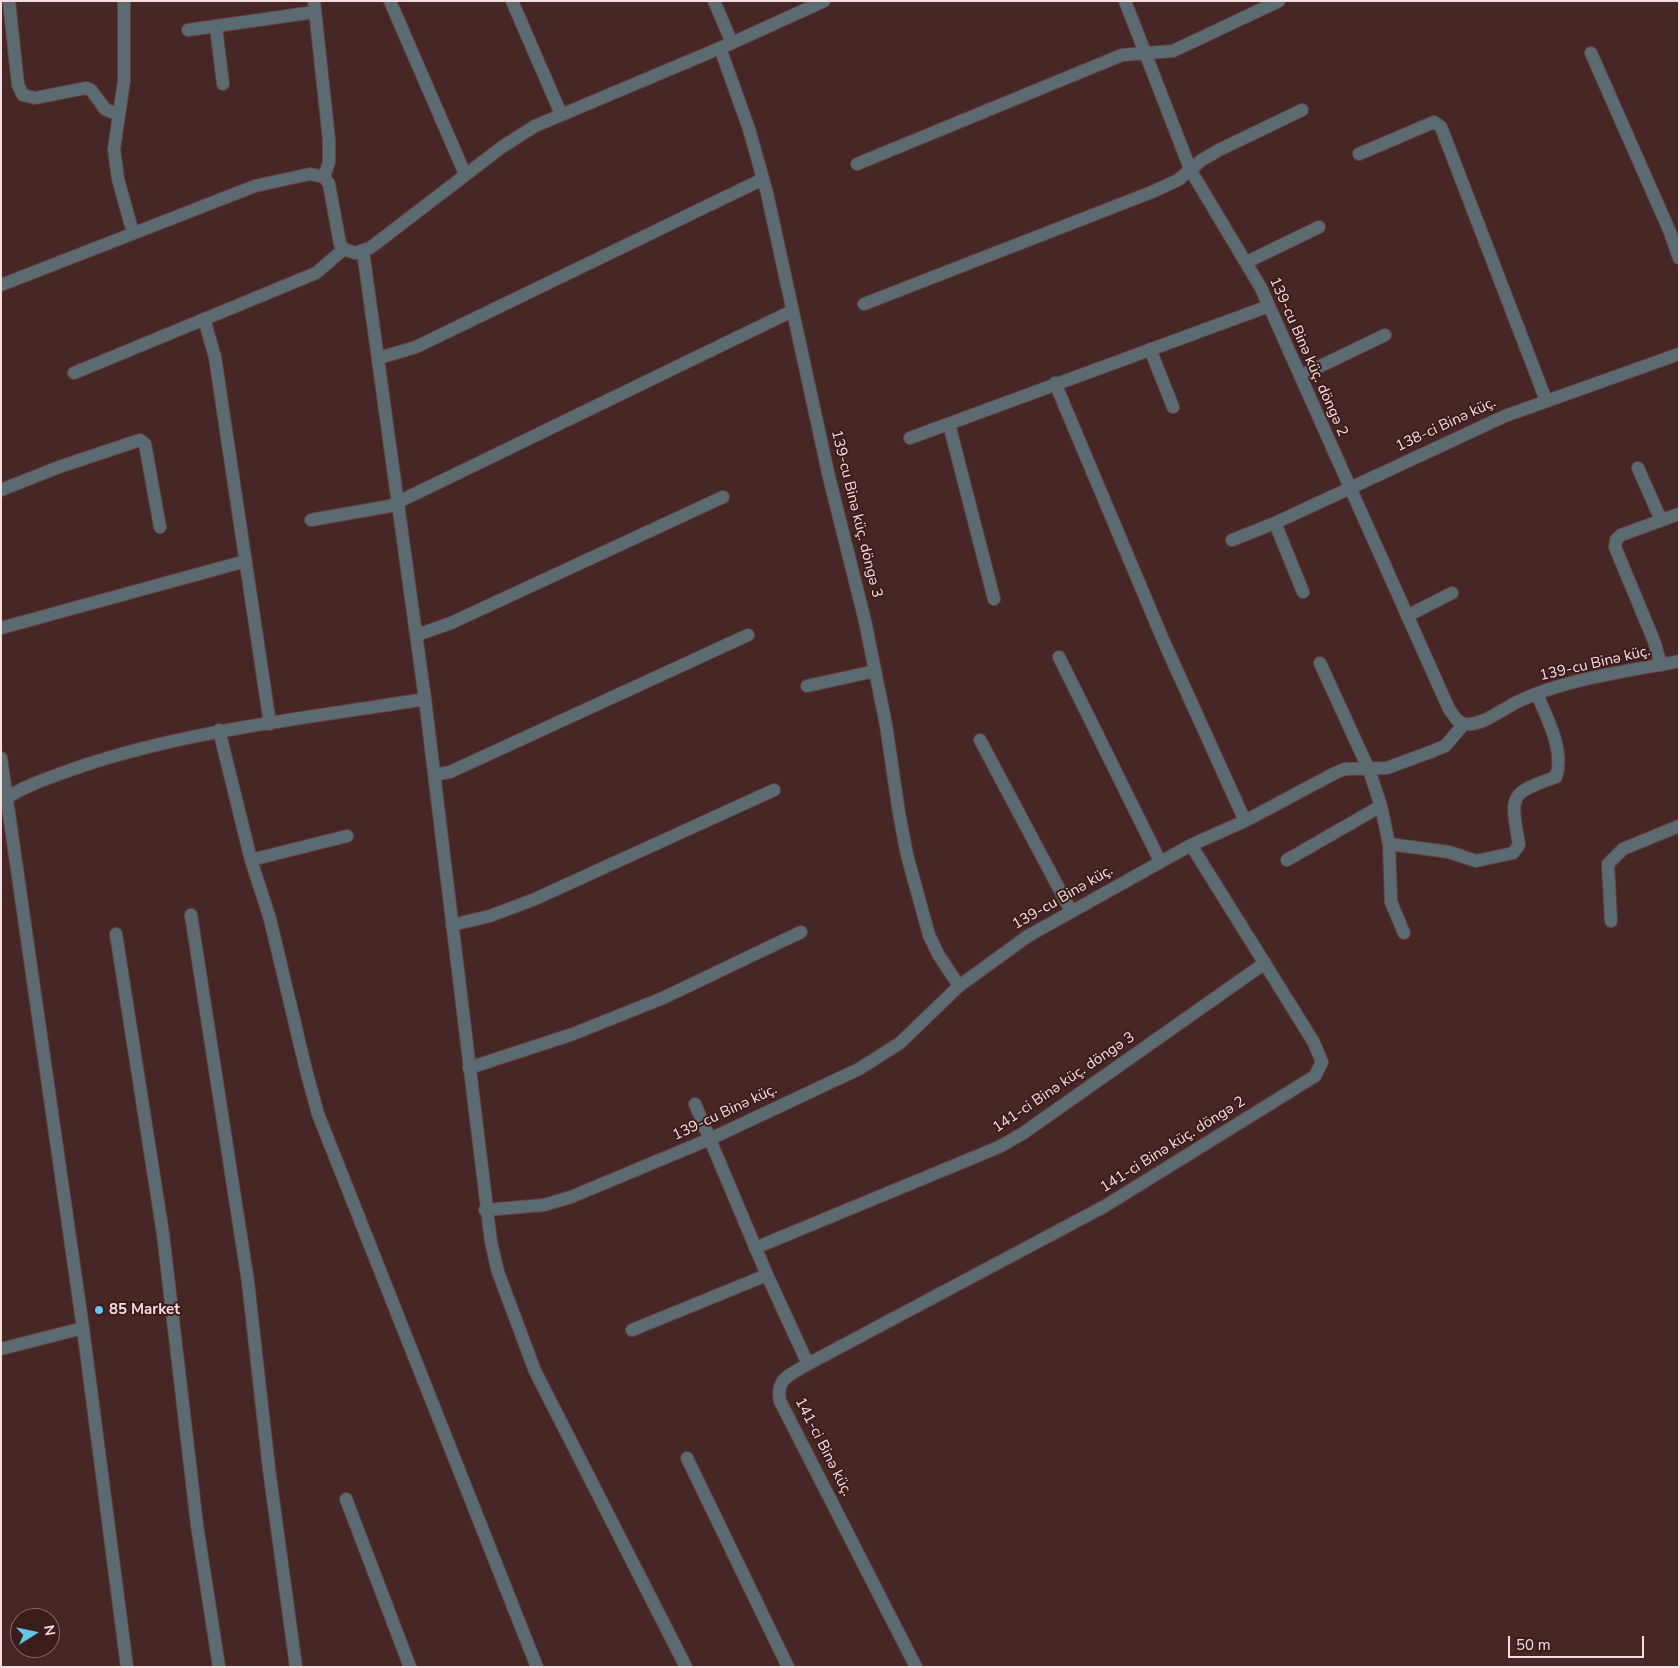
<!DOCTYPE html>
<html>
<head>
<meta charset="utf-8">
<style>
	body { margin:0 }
	#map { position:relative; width:1680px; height:1668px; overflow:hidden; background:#462725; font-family:"Nunito Sans",sans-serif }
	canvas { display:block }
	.frame { position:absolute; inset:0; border:2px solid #f5dfde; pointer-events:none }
	.north { position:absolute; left:10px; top:1608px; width:50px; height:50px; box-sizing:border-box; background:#3b1d1c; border:1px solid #856b6a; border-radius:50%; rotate:80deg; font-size:14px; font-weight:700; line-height:20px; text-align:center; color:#f5dfde }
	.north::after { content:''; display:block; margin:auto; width:18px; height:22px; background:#65c5ee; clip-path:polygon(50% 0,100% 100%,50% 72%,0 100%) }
	.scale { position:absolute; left:1508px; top:1636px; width:136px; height:22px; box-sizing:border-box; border:2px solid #f5dfde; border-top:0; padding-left:6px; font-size:15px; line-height:18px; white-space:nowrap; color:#f5dfde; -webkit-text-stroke:4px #3b1d1c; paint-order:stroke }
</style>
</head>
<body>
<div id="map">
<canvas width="1680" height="1668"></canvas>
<div class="frame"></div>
<div class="north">N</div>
<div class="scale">50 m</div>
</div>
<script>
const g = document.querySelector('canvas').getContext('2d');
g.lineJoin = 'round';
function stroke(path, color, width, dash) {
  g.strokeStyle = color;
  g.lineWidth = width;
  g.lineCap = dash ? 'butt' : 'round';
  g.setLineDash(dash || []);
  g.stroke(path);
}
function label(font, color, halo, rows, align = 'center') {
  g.font = font + ' "Nunito Sans",sans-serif';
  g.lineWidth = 4;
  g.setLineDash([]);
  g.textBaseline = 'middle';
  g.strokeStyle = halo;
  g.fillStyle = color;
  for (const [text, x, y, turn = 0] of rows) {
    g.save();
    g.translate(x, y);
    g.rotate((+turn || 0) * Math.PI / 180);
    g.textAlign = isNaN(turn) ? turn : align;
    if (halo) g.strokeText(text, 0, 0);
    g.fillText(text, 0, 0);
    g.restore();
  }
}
const minor = new Path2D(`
	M9,1L18,85L23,95L35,98L86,88L91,90L105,109L119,115
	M124,1V81L114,149L118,179L133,233
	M314,1L329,140V162L324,177
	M390,1L465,174
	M512,1L561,114
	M714,1L732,43
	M1125,1L1191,171L1261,288L1449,709L1457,720L1464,724
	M216,27L223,84
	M188,30L315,12
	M720,48L749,129L767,193L829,477L865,621L886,725L899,813L907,855L929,935L938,954L959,986
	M1591,53L1670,232L1679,258
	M1359,154L1434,122L1441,127L1546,400
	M857,164L1122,55L1173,51L1279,1
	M363,251L425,699L491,1242L498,1272L535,1371L686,1667
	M1247,262L1319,227
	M1,285L255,186L310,174L324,177L329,184L340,244L344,249L355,253L370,248L502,147L535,126L732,43L824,1
	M864,304L1152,192L1178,180L1202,160L1219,150L1302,110
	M204,319L215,357L270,724
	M1150,349L1173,407
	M379,358L416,347L763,179
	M74,373L316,273L344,249
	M1300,376L1385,335
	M1055,383L1164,642L1245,821
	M949,424L994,599
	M910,438L1269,306
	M1638,468L1661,520
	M1,490L59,467L140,440L145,444L160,527
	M311,520L390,506L792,311
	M1275,523L1303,592
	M1232,540L1275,523L1505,416L1679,354
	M1407,616L1452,593
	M1,628L246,561
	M417,635L451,623L723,497
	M1059,657L1160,861
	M1320,663L1369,770L1381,806L1389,844L1391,902L1404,933
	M1661,665L1654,641L1615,547L1616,540L1621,535L1679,514
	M807,686L875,671
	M1464,724C1483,726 1502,709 1519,701C1568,678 1626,672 1679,661
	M219,730L251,860L270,919L306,1070L318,1114L537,1667
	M980,740L1071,911
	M1,758L83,1328L127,1667
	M435,775L450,772L748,635
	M2,801C26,784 55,776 82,766C193,729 310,718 425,699
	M1389,844L1449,852L1476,861L1513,853L1519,845C1511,796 1507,794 1556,777C1565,750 1547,719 1537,694
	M251,860L347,836
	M1287,860L1381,806
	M191,915L248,1282L269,1469L296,1667
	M1611,921L1608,864L1623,849L1679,826
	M452,925L490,916L535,899L774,790
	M116,934L163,1234L197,1525L219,1667
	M469,1068L573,1034L663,998L801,932
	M695,1104L767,1275L808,1364C792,1374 775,1378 780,1401L916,1667
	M485,1210L544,1205L571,1197L710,1139L859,1069L900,1043L959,986L1028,936L1191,845L1245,821L1335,773L1345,769L1387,768L1433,751L1445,746L1464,724
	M755,1248L999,1147L1022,1134L1265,963
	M632,1330L767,1275
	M1,1349L83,1328
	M808,1364L1105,1206L1315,1076L1322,1062L1313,1041L1191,845
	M687,1458L788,1667
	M346,1499L410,1667`);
const markers = [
	[99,1310,5,"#65c5ee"]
];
const streetNames = [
	["139-cu Binə küç. döngə 2",1308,357,66],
	["138-ci Binə küç.",1446,425,-25],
	["139-cu Binə küç. döngə 3",856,514,76],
	["139-cu Binə küç.",1595,664,-13],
	["139-cu Binə küç.",1063,898,-30],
	["141-ci Binə küç. döngə 3",1064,1083,-34],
	["139-cu Binə küç.",725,1113,-25],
	["141-ci Binə küç. döngə 2",1173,1145,-32],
	["141-ci Binə küç.",823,1447,63]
];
const poiNames = [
	["85 Market",109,1310]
];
stroke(minor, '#624443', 14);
stroke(minor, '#5c6b72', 12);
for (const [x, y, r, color] of markers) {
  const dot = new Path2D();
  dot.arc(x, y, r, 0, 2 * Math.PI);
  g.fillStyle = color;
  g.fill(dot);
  stroke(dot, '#3b1d1c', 2);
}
label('15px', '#f5dfde', '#3b1d1c', streetNames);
label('bold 15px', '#f5dfde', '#3b1d1c', poiNames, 'left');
</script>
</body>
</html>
